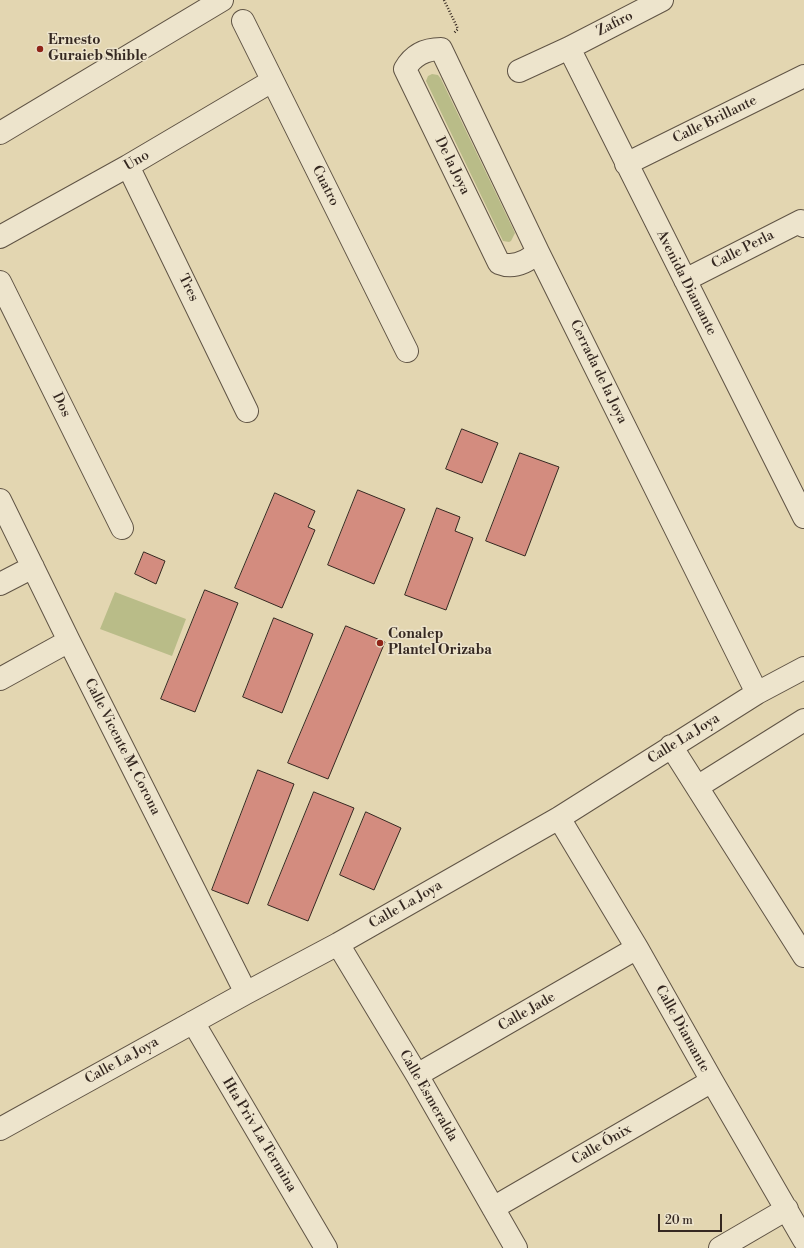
<!DOCTYPE html>
<html>
<head>
<meta charset="utf-8">
<style>
	body { margin:0 }
	#map { position:relative; width:804px; height:1248px; overflow:hidden; background:#e3d6b1; font-family:"Libre Bodoni",serif }
	canvas { display:block }
	.scale { position:absolute; left:658px; top:1214px; width:64px; height:18px; box-sizing:border-box; border:2px solid #352821; border-top:0; padding-left:5px; font-size:12px; line-height:14px; white-space:nowrap; color:#352821; -webkit-text-stroke:3px #ede4cc; paint-order:stroke }
</style>
</head>
<body>
<div id="map">
<canvas width="804" height="1248"></canvas>
<div class="scale">20 m</div>
</div>
<script>
const g = document.querySelector('canvas').getContext('2d');
g.lineJoin = 'round';
function fill(path, color) {
  g.fillStyle = color;
  g.fill(path, 'evenodd');
}
function stroke(path, color, width, dash) {
  g.strokeStyle = color;
  g.lineWidth = width;
  g.lineCap = dash ? 'butt' : 'round';
  g.setLineDash(dash || []);
  g.stroke(path);
}
function label(font, color, halo, rows, align = 'center') {
  g.font = font + ' "Libre Bodoni",serif';
  g.lineWidth = 3;
  g.setLineDash([]);
  g.textBaseline = 'middle';
  g.strokeStyle = halo;
  g.fillStyle = color;
  for (const [text, x, y, turn = 0] of rows) {
    g.save();
    g.translate(x, y);
    g.rotate((+turn || 0) * Math.PI / 180);
    g.textAlign = isNaN(turn) ? turn : align;
    if (halo) g.strokeText(text, 0, 0);
    g.fillText(text, 0, 0);
    g.restore();
  }
}
const green = new Path2D(`
	M432,74L438,75L441,79L515,233L511,241L509,242L503,241L426,81L428,76Z
	M115,592L186,619L172,656L100,629Z`);
const building = new Path2D(`
	M462,429L498,443L482,483L446,469Z
	M520,453L559,467L525,556L486,541Z
	M358,490L405,509L374,584L328,565Z
	M275,493L315,511L308,527L315,530L282,608L235,588Z
	M437,508L460,517L455,531L473,538L446,610L405,595Z
	M144,552L165,561L156,584L135,574Z
	M205,590L238,603L195,712L161,699Z
	M274,618L313,634L282,713L243,697Z
	M346,626L385,642L328,779L288,763Z
	M258,770L294,784L248,904L212,890Z
	M314,792L354,808L308,921L268,905Z
	M366,812L401,828L374,890L340,875Z`);
const path = new Path2D(`
	M444,0L458,29L454,33`);
const minor = new Path2D(`
	M243,21L407,351
	M569,48L804,517
	M519,71L569,48L662,0
	M0,133L222,0
	M626,164L804,76
	M128,166L247,411
	M0,237L128,166L272,81
	M538,252C527,262 514,269 499,263L405,69C413,55 425,49 441,49L538,252L757,693
	M685,280L801,221L804,226
	M0,282L122,528
	M0,500L69,641L246,993
	M0,584L33,567
	M0,679L69,641
	M671,746L804,956
	M697,787L804,720
	M559,818L637,948L712,1081L804,1240
	M338,944L417,1075L516,1248
	M193,1022L326,1248
	M417,1075L637,948
	M0,1129L246,993L338,944L559,818L757,693L804,668
	M493,1208L712,1081
	M720,1248L787,1209`);
const markers = [
	[40,49,4,"#8f2418"],
	[380,643,4,"#8f2418"]
];
const streetNames = [
	["Zafiro",615,24,-27],
	["Calle Brillante",715,120,-26],
	["Uno",137,161,-30],
	["De la Joya",452,166,64],
	["Cuatro",325,186,63],
	["Calle Perla",743,250,-27],
	["Avenida Diamante",686,283,63],
	["Tres",188,288,64],
	["Cerrada de la Joya",598,372,64],
	["Dos",61,405,64],
	["Calle La Joya",684,739,-32],
	["Calle Vicente M. Corona",122,747,63],
	["Calle La Joya",406,905,-30],
	["Calle Jade",527,1012,-30],
	["Calle Diamante",682,1029,61],
	["Calle La Joya",122,1061,-29],
	["Calle Esmeralda",428,1096,60],
	["Hta Priv La Termina",259,1135,59],
	["Calle Ónix",602,1145,-30]
];
const poiNames = [
	["Ernesto",48,41],
	["Guraieb Shible",48,57],
	["Conalep",388,635],
	["Plantel Orizaba",388,651]
];
fill(green, '#b9bc88');
fill(building, '#d38c7f');
stroke(building, '#352821', 1);
stroke(minor, '#605445', 24);
stroke(path, '#352821', 2.5, [1, 2]);
stroke(minor, '#ede4cc', 22);
for (const [x, y, r, color] of markers) {
  const dot = new Path2D();
  dot.arc(x, y, r, 0, 2 * Math.PI);
  g.fillStyle = color;
  g.fill(dot);
  stroke(dot, '#ede4cc', 1.5);
}
label('14px', '#352821', '#ede4cc', streetNames);
label('bold 14px', '#352821', '#ede4cc', poiNames, 'left');
</script>
</body>
</html>
